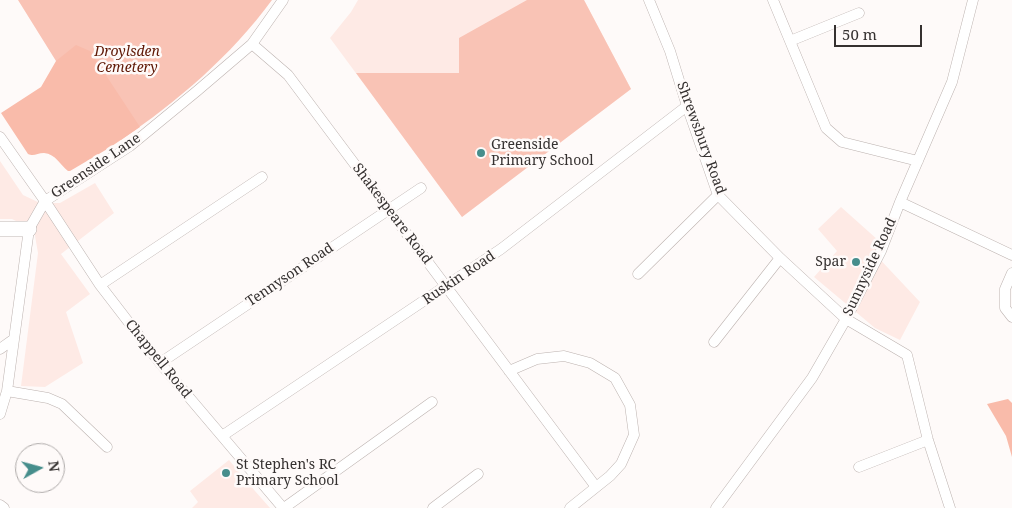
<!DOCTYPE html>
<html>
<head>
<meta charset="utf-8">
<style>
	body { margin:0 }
	#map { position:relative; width:1012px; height:508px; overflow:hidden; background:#fefaf9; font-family:"Noto Serif",serif }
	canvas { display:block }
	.north { position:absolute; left:15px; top:443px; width:50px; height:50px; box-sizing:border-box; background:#fefaf9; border:1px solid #aeaaa9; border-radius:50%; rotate:83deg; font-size:14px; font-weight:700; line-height:20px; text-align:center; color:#353130 }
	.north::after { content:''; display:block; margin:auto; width:18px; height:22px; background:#468e8c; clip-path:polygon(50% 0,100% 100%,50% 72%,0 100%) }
	.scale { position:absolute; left:834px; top:25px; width:88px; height:22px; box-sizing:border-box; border:2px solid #353130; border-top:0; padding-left:6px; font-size:15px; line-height:18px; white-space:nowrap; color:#353130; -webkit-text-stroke:4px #fefaf9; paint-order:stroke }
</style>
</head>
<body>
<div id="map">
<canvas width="1012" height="508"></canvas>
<div class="north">N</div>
<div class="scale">50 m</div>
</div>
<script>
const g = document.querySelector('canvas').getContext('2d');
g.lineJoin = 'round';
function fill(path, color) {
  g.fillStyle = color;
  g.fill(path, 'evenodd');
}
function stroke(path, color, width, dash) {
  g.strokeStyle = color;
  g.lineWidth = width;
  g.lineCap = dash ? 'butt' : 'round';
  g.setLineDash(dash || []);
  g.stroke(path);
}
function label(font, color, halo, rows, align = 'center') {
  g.font = font + ' "Noto Serif",serif';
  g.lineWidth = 5;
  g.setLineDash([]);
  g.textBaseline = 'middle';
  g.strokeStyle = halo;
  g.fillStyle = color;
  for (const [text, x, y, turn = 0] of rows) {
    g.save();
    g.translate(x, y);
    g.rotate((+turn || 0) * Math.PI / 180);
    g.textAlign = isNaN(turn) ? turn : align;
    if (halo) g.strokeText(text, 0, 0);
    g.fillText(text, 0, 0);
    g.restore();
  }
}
const built = new Path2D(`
	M358,0H584L631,89L462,217L330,38L351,12Z
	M0,161L23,195L40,203H60L95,183L114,213L61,254L90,294L66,312L83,363L45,387L21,386L38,253L34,230L12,219H0Z
	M841,207L878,240L874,253L920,302L900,340L875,328L814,277L837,251L818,229Z
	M229,460L255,491L270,508H192L198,502L190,491Z`);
const green = new Path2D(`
	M18,0H272C231,56 178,101 121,140L56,61Z
	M527,0H584L631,89L462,217L356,73H459V38Z`);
const forest = new Path2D(`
	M76,45L90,51L140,127L109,148L70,171H68C60,165 56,154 44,153C37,153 34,157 28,154L1,113L41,87L56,61Z
	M1008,399L1012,403V457L1006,436L987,404Z`);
const street = new Path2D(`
	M649,0L670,51L687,106L718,195L780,258L846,319L907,355L928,440L950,508
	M773,0L826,128L842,142L918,161
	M790,41L859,13
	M252,44L288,75L596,487
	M0,137L45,201L100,285L160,363L283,508
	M900,202L1012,255
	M1012,273L1005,289V308L1012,317
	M638,274L718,195
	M100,285L262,177
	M714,342L780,258
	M0,349L14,339
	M160,363L421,188
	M509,371L537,359L564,356L590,363L615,378L630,405L634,435L621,464L610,476L570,508
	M7,391L48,398L62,404L107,447
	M0,414L7,391L29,229L45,201L130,146L197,91L252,44L283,0
	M222,436L501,249L687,106
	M859,467L928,440
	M0,505L4,508
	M284,508L432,402
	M433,508L478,474
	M716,508L812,378L846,319L881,251L900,202L952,82L973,0`);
const secondary = new Path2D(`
	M0,229H29`);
const markers = [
	[481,153,5,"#468e8c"],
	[856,262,5,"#468e8c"],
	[226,473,5,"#468e8c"]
];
const parkNames = [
	["Droylsden",127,52],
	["Cemetery",127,68]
];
const streetNames = [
	["Shrewsbury Road",701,138,70],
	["Greenside Lane",96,166,-34],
	["Shakespeare Road",392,214,53],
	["Sunnyside Road",870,267,-65],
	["Tennyson Road",290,275,-34],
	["Ruskin Road",459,278,-34],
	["Chappell Road",158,359,51]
];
const poiNames = [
	["Greenside",491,145],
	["Primary School",491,161],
	["Spar",846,262,"right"],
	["St Stephen's RC",236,465],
	["Primary School",236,481]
];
fill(built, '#feeae5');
fill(green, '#f9c3b5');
fill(forest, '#f9bbaa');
stroke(street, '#bcb2af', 11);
stroke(secondary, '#bcb2af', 16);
stroke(street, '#fff', 10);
stroke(secondary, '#fff', 15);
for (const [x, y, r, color] of markers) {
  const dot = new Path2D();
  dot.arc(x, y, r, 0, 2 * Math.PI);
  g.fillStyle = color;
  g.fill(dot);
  stroke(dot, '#fefaf9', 2);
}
label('italic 14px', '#5f1805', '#fefaf9', parkNames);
label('14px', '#353130', '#fefaf9', streetNames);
label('14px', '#353130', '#fefaf9', poiNames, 'left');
</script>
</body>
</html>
